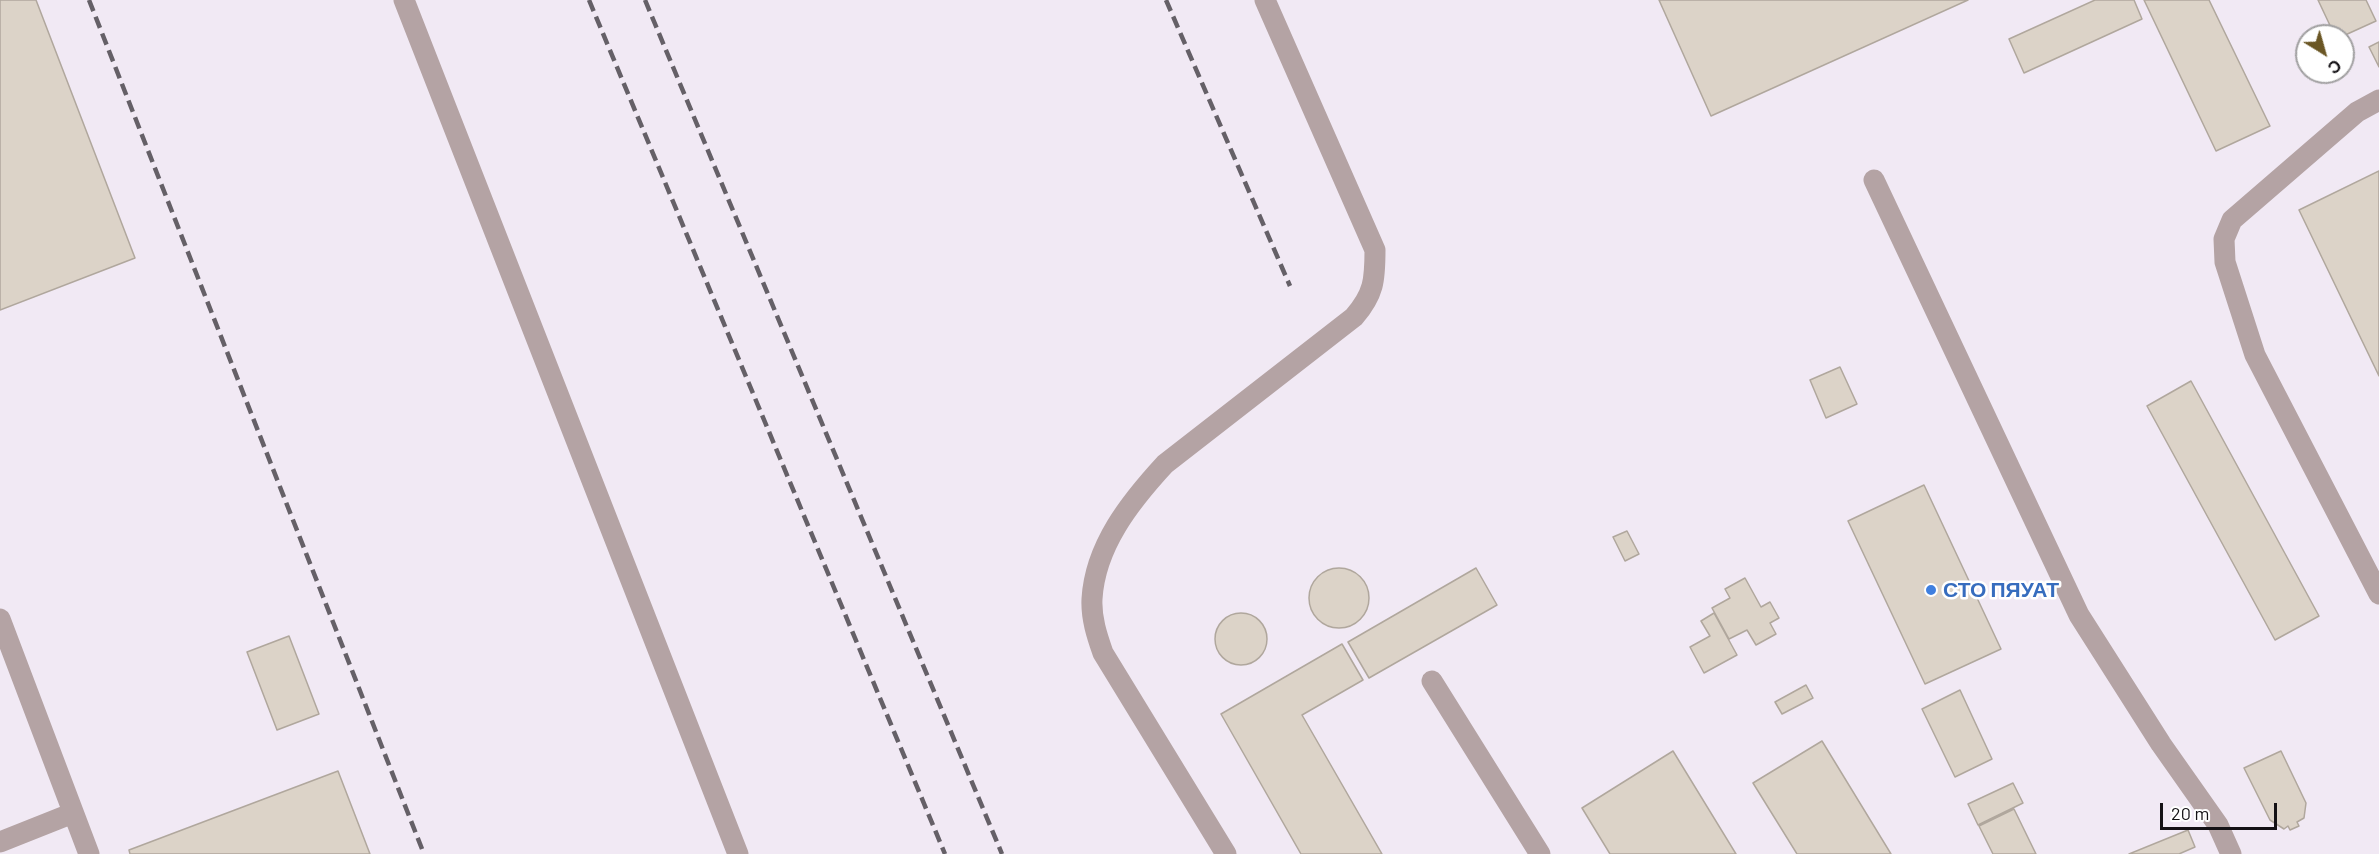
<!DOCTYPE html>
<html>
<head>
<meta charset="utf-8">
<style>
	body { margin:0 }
	#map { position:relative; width:2379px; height:854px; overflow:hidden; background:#f1e9f4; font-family:Barlow,sans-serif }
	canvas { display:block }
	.north { position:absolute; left:2295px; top:24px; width:60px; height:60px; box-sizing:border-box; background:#fff; border:2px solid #a1a0a1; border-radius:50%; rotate:143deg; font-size:16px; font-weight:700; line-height:24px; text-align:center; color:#141115 }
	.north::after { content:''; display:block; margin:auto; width:21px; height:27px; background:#6a5624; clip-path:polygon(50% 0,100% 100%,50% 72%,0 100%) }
	.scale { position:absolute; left:2160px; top:803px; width:117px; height:27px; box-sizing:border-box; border:3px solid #141115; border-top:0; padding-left:8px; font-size:18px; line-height:21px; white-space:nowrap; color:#141115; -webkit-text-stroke:4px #fff; paint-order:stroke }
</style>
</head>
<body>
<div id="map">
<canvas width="2379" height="854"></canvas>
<div class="north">С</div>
<div class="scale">20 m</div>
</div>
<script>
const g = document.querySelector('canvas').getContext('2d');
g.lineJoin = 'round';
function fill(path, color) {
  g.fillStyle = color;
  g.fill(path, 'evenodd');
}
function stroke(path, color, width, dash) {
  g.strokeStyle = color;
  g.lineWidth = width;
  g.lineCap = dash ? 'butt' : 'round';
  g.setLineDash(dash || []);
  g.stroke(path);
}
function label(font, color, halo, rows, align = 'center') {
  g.font = font + ' Barlow,sans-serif';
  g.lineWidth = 5;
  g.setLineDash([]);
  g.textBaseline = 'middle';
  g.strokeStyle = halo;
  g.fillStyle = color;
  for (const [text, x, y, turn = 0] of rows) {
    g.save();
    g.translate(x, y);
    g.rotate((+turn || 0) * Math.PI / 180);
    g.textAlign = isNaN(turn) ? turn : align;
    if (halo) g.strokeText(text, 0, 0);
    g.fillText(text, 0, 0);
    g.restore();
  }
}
const building = new Path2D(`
	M0,0H36L135,258L0,310Z
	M1659,0H1968L1711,116Z
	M2095,0H2134L2142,19L2024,73L2009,39Z
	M2144,0H2209L2270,126L2216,151Z
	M2318,0H2366L2376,21L2343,36H2335Z
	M2379,42V67L2369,47Z
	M2379,171V376L2299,210Z
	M1840,367L1857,404L1826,418L1810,380Z
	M2191,381L2319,616L2275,640L2147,406Z
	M1924,485L2001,649L1925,684L1848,521Z
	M1627,531L1639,554L1625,561L1613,537Z
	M1476,568L1497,605L1369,678L1348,642Z
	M1309 598a30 30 0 1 1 60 0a30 30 0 1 1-60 0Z
	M1745,578L1761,607L1770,602L1779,618L1770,623L1776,634L1756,645L1747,630L1729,639L1712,608L1730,598L1725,589Z
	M1714,613L1737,655L1704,673L1690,647L1710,636L1701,621Z
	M1215 639a26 26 0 1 1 52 0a26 26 0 1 1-52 0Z
	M289,636L319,714L277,730L247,652Z
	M1342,644L1363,680L1302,715L1382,854H1301L1221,714Z
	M1806,685L1813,698L1782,714L1775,702Z
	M1960,690L1992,759L1955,777L1922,709Z
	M1822,741L1891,854H1797L1753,783Z
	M1673,751L1736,854H1610L1582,808Z
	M2281,751L2306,803L2304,818L2297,822L2299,826L2290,830L2288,826L2284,829L2270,820L2244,768Z
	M338,771L370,854H130L129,850Z
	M2013,783L2023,803L1978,825L1968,804Z
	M2014,809L2036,854H1993L1979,826Z
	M2188,830L2195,847L2179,854H2129Z`);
const service = new Path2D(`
	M404,0L738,854
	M2379,100L2357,112L2232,220L2224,239L2225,262L2255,355L2379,594
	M1874,180L2079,615L2161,744L2218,825L2231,854
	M0,619L89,854
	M1432,681L1540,854
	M0,842L73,813
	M1226,854L1103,653C1097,636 1091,618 1092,599C1095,546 1130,502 1165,464L1354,317C1374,294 1375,280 1375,250L1265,0`);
const rail = new Path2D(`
	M89,0L424,854
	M589,0L945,854
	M645,0L1002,854
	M1166,0L1290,286`);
const markers = [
	[1931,590,6,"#3f7fe0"]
];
const shopNames = [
	["СТО ПЯУАТ",1943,590]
];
fill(building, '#dcd3c8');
stroke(building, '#b0a79d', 1.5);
stroke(service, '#b4a3a4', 21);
stroke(rail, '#656067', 4.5, [12, 6]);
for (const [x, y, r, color] of markers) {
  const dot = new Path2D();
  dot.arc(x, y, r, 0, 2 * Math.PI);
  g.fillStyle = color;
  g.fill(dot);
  stroke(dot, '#fff', 2);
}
label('bold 21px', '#366cbe', '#fff', shopNames, 'left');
</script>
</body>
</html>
